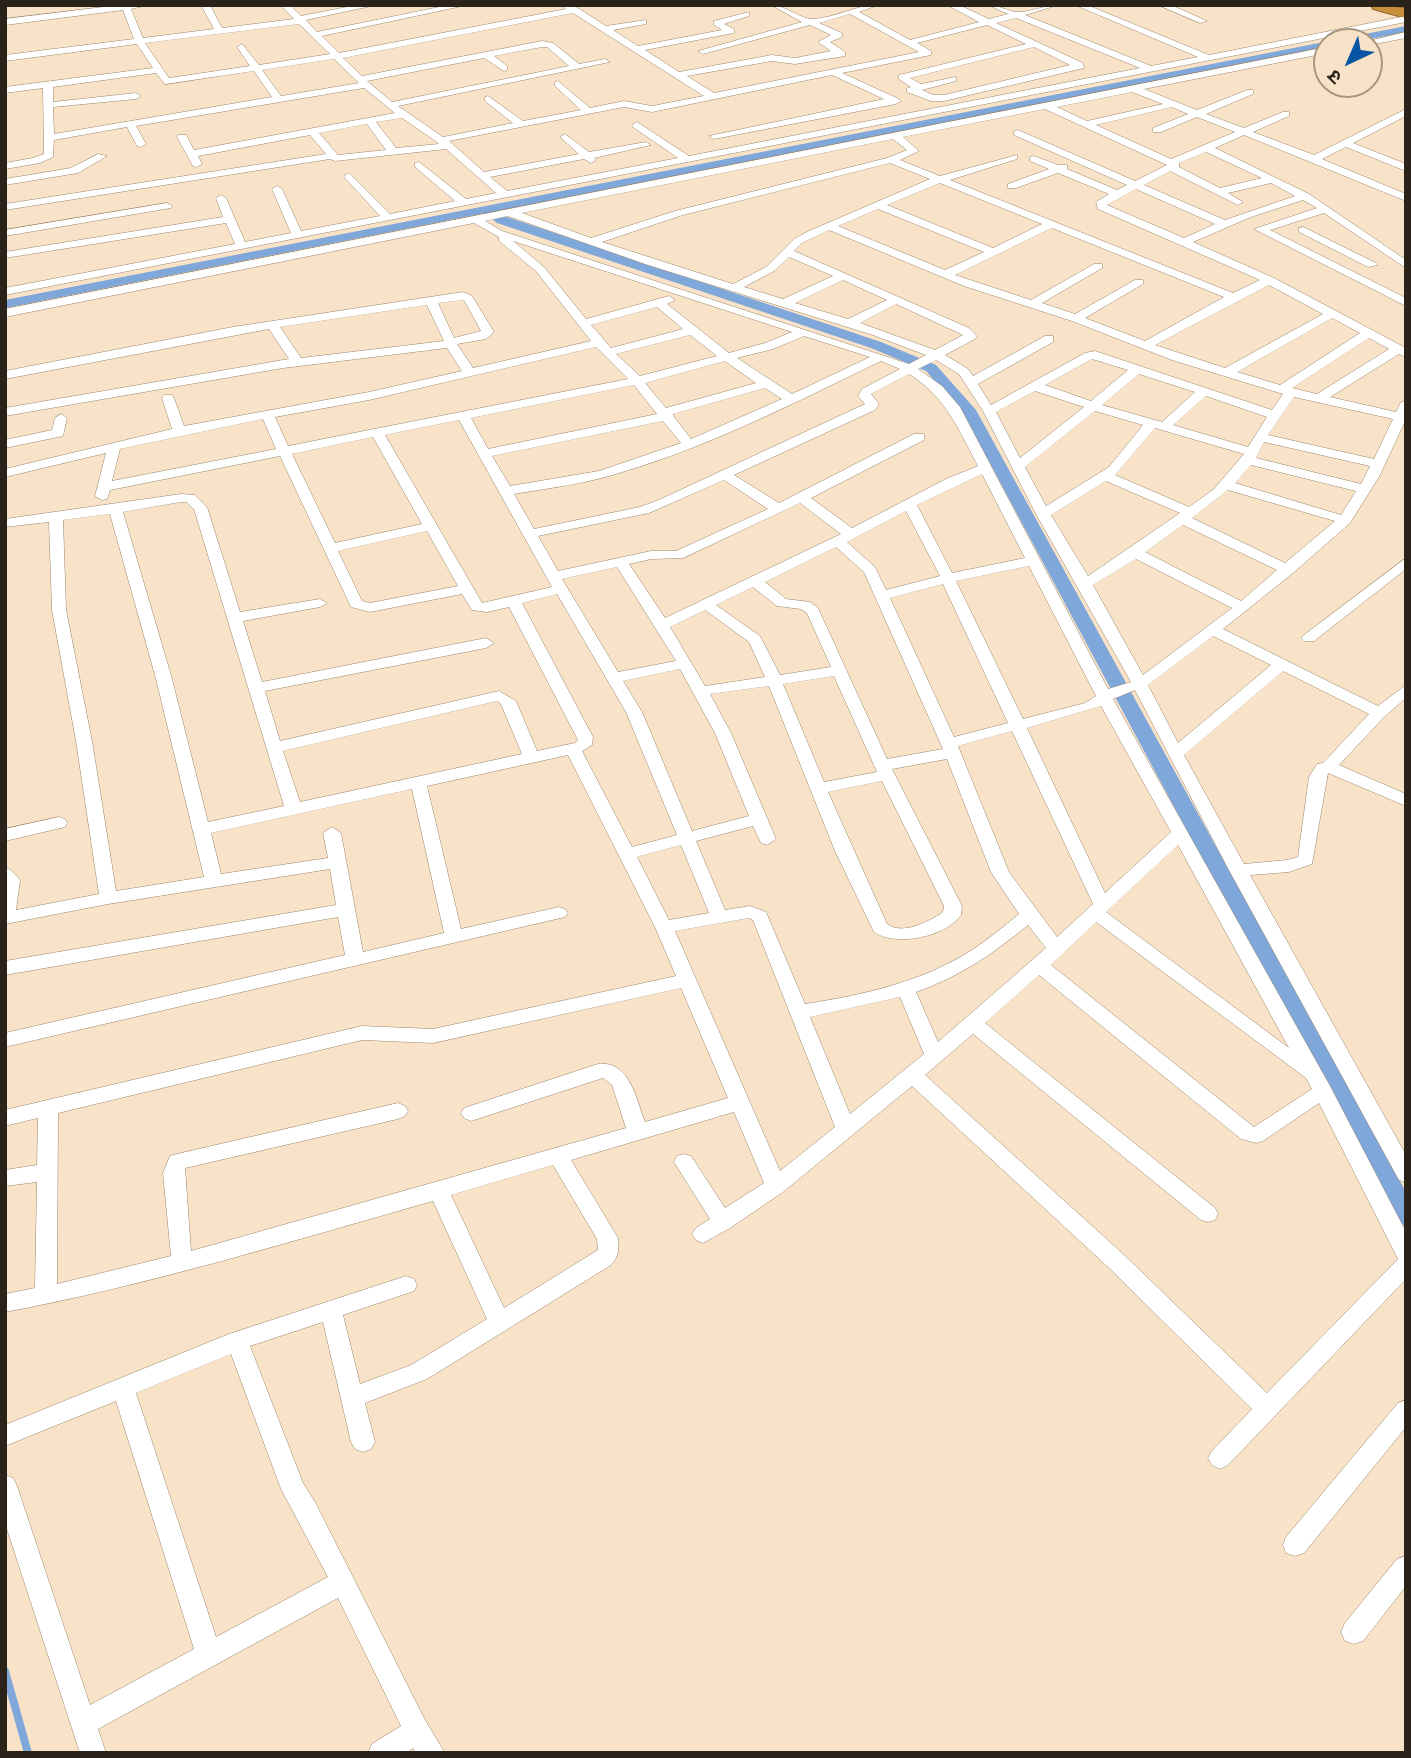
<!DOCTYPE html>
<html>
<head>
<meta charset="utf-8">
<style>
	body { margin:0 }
	#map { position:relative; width:1411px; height:1758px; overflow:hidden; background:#f9e3c8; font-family:"Zilla Slab","Noto Sans Devanagari",serif }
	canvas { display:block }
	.frame { position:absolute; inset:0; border:7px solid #2b2319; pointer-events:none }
	.north { position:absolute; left:1313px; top:28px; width:70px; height:70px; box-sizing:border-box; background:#f9e3c8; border:2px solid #a79682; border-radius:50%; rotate:224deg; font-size:19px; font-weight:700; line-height:28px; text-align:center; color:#2b2319 }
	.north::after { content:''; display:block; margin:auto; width:24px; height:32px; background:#0755a3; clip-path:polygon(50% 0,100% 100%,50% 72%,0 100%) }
</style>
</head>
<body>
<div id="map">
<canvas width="1411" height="1758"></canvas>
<div class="frame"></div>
<div class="north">उ</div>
</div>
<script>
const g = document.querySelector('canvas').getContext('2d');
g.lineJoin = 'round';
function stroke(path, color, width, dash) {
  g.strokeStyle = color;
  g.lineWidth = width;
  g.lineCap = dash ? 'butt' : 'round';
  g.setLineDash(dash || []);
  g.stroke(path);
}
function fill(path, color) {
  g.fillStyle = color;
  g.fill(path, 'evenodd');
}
const stream = new Path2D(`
	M5,1671L28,1753`);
const canal = new Path2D(`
	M1406,26V32L1354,42H1327V47L498,211L507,217L881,342L936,365L976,410L1406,1192V1226L1397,1223L964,415L926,371L871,348L497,223L485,213L5,308V300Z`);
const street = new Path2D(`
	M120,5H148L131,9L143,38L214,29L201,5H210L222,28L294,19L281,5H290L301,16L357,5H376L306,20L317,32L449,5H467L322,36L339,53L566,9L562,5H573L606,26L646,20V24L613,30L638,46L722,30L714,25V21L749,12V16L724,24L734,29V33L645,50L679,72L772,55L795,58L831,51L818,42L831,35L810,25L703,54L698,51L802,22L771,5C786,5 799,19 813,19C835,18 855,5 878,5L859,12L910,40L979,22L947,5H959L989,19L1008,14L988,5C999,5 1007,11 1017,12C1028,13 1045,5 1058,5L1025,15L1151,66L1198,57L1075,5H1087L1209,55L1406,16V22L5,295V288L235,244L226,223L5,258V252L223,217L216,198L221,195L226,198L245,242L291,233L272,189L277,186L282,189L301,231L380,216L345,178L344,176L349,173L390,214L455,201L415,167V163L419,162L466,199L496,193L446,149L335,161L330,159L5,210V204L326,154L310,135L198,156L202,164L197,167L193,166L177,137L178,135H186L194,150L395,113L364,88L136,126L146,144L141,147L137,146L127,127L54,140L53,157L40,163L5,169V163L33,158L44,154L43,88L5,93V87L153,68L137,44L5,61V55L134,39L123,10L5,25V19ZM573,13L704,96L652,106L624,101L590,108L558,81L555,82V86L581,110L523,121L488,96L485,97V101L513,123L443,137L398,106L610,62L605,59L579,64L553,43L542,41L362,76L343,58ZM850,14L919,52L714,93L687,76L772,61L795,64L845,56V52L830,42L842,37V33L819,23ZM1016,18L1140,68L689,156L637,122L632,125L633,127L678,158L507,191L490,177L584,159L591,163L596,160L594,158L651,145L646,142L589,152L565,134L560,137L579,154L484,172L449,141L624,107L652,112L832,75L884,99L709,136L714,139L896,104L901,101L899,99L842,73L931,55V51L917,43L987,25L1026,44L899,75V79L911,87L907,88V92L931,101H944L1084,68L1083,63L996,23ZM299,24L330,54L259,65L242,44L237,47L250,66L169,78L145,43ZM542,47H547L569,66L392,102L367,81L484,58L504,71L507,70V66L494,56ZM1034,47L1070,65L944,95H933L922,90L956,81V77L921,84L910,78ZM334,59L359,83L281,96L262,70ZM254,71L272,97L54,134L53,107L136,99L141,96L136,93L53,102V87L156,73L165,84ZM402,118L437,142L439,144L396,148L376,122ZM367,124L386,150L338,155L319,133Z
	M1158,5H1171L1207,21L1200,23Z
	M1406,32V38L1369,45V42H1364Z
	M1327,47V53L1144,89L1197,110L1247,90H1253V94L1206,114L1244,128L1283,112H1289V116L1253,132L1314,155L1406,109V116L1353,143L1406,164V171L1346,147L1322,159L1406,194V201L1244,135L1215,148L1309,194L1406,260V268L1324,213L1270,230L1406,298V306L1254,229L1317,208L1303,200L1251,217L1193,242L1274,278L1406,348V357L1399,354L1330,397L1396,412L1401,402L1406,401V419L1380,475L1350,523L1293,573L1223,629L1378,706L1406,685V698L1385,716L1339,765L1406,794V806L1328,773L1312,864L1289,872L1250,875L1406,1155V1182L1399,1180L1229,870L1135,690L1113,699L1330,1086L1406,1232V1279L1228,1465L1220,1469L1212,1465L1208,1458L1212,1451L1252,1409L1107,1266L912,1086L783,1192L730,1228L703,1243L696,1240L692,1234L696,1228L710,1219L674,1162L677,1156L684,1154L691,1156L725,1208L764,1183L734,1112L571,1160L618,1238C619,1251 619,1255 611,1265L427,1379L365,1403L375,1442L371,1449L363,1452L355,1449L351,1442L323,1322L250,1346L303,1483L315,1502L426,1722L445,1753H416L413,1748L406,1753H368L372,1744L401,1726L338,1598L98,1729L106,1753H80L5,1523V1475L13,1478L17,1486L90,1705L194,1649L116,1401L5,1446V1425L229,1334L406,1276L414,1279L417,1285L414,1291L343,1315L360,1384L411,1365L487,1319L433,1201C292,1241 149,1285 5,1312V1294L35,1288L37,1182L5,1186V1170L37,1165L38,1118L5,1126V1110L362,1026L433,1029L676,976L655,927L568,755L427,786L461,929L559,907L565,909L568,913L565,917L5,1047V1033L345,955L338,917L5,975V961L336,905L330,869L108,904L5,924V868L11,870L20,880L16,910L99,894L76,741L52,610L49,522L5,527V519L181,494L195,495L207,507L240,612L320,599L327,603L320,607L243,621L262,682L486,638L494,643L486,648L265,691L280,741L499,691L516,701L537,751L575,743L578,740L509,607L487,612L472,610L462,594L370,612L351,607L280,456L110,490L107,499L102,500L95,496L106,453L5,477V469L172,429L162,398L164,395H172L174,398L184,426L369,392L462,371L447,348L283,368L5,416V408L289,359L269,329L5,379V371L233,327L463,292L472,296L494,332L486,339L457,344L473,368L591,341L536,271L499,241V237L474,223L5,317V309ZM1132,92L1163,104L1087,121L1057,107ZM1172,107L1188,114L1153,128V132H1161L1197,117L1235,132L1171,159L1096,125ZM1045,109L1167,165L1135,181L1018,130L1014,131V135L1127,185L1117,190L1067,169V165H1058L1034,156L1030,157V161L1049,169L1008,184V188H1016L1058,173L1109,194L1096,202L1098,209L1260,280L1233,293L950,180L1017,159V155L940,176L900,160L919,151L903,137ZM893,139L907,150L887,158L675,211L591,238L522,213ZM1206,152L1262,178L1220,188L1179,167V163ZM890,163L930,179L809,231L794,239L766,267L733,284L602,242L683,215ZM1170,171L1238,205L1243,202L1228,193L1271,183L1295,196L1225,220L1144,185ZM940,183L1042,224L993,248L887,205ZM1136,189L1215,224L1184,238L1107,205ZM878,209L984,252L945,270L838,226ZM508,216L648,265L873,335L926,355L909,364L502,231L485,221ZM1052,228L1224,297L1145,341L1085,318L1143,284V280H1135L1075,314L1042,303L1102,268V264H1094L1031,300L955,275ZM829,230L964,286L1072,321L1172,360L1283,394L1272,410L1095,351L1085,353L991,405L978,384L1053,342V336H1045L973,376L968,369L945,355L975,339L977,336L969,328L794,251L802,243ZM513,241L792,332L765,343L729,353L667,304L675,300L669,296L586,319L544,267ZM789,257L833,276L783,299L744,287L774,271ZM843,280L887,300L848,319L795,303ZM1269,285L1323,314L1225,368L1155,345ZM464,300L481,331L454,338L438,303ZM896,304L961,334L963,335L935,350L860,323ZM427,305L444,341L301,358L280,327ZM657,307L683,329L611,348L591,325ZM1332,318L1360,333L1280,385L1237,372ZM690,335L717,356L640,376L616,354ZM804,336L870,357L792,394L737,358L773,349ZM1369,338L1389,349L1317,394L1292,388ZM596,347L628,379L288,446L275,417L369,400ZM1092,359L1128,370L1091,401L1045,385ZM936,360L959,374L983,411L1036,514L1131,682L1108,689L960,407L942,386L918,369ZM725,361L756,383L666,408L645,383ZM881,361L900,369L862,389L858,396L865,404L661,499L640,507L534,529L514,494C549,488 585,484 619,473C711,446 796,402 881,361ZM909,374C945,396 959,430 978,466L946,479L852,528L811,498L924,440V434H914L779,503L734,475L875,410L879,404L871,394ZM1139,374L1195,392L1162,422L1102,405ZM634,385L657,414L488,449L471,418ZM765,388L782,399L691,439L674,417L673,414ZM1035,391L1084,407L1020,458L996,412ZM1206,396L1267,417L1248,447L1173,425ZM1294,397L1393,419L1374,459L1268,435ZM1095,411L1143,425L1109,467L1046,506L1025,467ZM263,419L276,449L112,481L120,449ZM459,420L552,587L482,603L385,435ZM663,421L681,443L599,471L510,486L492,456ZM1155,428L1244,454L1214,489L1189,507L1115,475ZM373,437L422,524L335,543L292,454ZM1264,442L1370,466L1361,484L1256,458ZM1251,465L1356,491L1341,515L1235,483ZM982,474L1025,558L952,573L917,505ZM724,480L768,509L676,551H651L558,571L538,536L649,513ZM1106,481L1180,513L1088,576L1051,515ZM1228,490L1335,521L1285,563L1192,518ZM181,502H186L194,509L284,806L208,822L172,679L123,512ZM800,503L841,534L665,618L629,564L651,559L683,558ZM906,511L940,576L886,590L875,567L847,542ZM110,514L156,679L204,877L116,891L92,741L66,610L63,520ZM1183,525L1277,570L1241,601L1145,552ZM427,531L458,586L370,603L362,601L338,551ZM836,547L864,572L943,749L887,759L818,608L810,602L786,599L765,582ZM1136,559L1232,608L1143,675L1093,585ZM1029,566L1096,696L1085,703L1023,719L956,581ZM617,567L676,661L618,672L562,579ZM943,584L1008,723L954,737L890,598ZM753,587L777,606L801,609L807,613L831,667L780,675L760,636L716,605ZM557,594L626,712L677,835L632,847L582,751L592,745L593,737L522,603ZM705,610L749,642L765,677L705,686L670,627ZM1213,636L1271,665L1178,743L1148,685ZM680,669L715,733L749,816L692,831L642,712L623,681ZM1283,671L1369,714L1323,763L1317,764L1309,777L1298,857L1287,860L1244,864L1184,755ZM834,676L877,772L824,782L783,684ZM769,686L835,851L874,932C896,947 946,937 961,915L962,906L892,769L947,759L991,872L1019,914C1004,926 989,939 972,950C922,982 863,995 805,1004L766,912L750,906L725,910L696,841L753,826L761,843L767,845L776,839L731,733L710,694ZM497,701L501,704L522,754L300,802L283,751ZM1101,706L1171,832L1105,893L1027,728ZM1012,731L1093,904L1057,937L1009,872L958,746ZM882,781L944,906L943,912L939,915C924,923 903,935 887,924L828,792ZM412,789L444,933L363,952L341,833L332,827L323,833L328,858L221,874L211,833ZM681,845L709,913L669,920L637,857ZM1178,845L1289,1048L1106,912ZM749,918L753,920L835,1127L780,1171L675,931ZM1096,922L1306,1078L1312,1089L1254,1127L1051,965ZM1028,925L1046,948L938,1042L916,992C959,977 993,954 1028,925ZM1039,975L1241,1139L1256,1143L1263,1141L1319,1103L1398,1259L1267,1393L1123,1254L925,1075L973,1034L1201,1220L1208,1222L1215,1220L1218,1214L1215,1208L985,1023ZM681,988L728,1098L645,1122C636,1099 630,1060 598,1064L464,1108L461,1113L464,1118L471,1121L603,1078L612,1085L626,1128L191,1251L185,1168L398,1119L405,1116L408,1111L405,1106L398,1103L177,1154L170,1156L163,1173L171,1256L57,1284L58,1113L362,1040L433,1043ZM900,997L924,1054L850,1114L810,1017ZM553,1165L597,1239L598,1250L504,1308L451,1195ZM231,1354L281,1489L328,1577L216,1637L136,1393Z
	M98,154L107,156L78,173L5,185V179L71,168Z
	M167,203L172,206L171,208L5,236V230Z
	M1303,227L1376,263L1378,265L1368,267L1299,232V228Z
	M61,414L67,418L63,436L5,448V440L52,430L55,418Z
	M1406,558V569L1314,641H1304L1301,638L1304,635Z
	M59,817L65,819L67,823L65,827L5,841V829Z
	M1406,1400V1427L1304,1553L1295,1556L1286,1553L1283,1545L1286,1537L1398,1403Z
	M1406,1556V1586L1363,1641L1354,1644L1345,1641L1341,1632L1345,1623L1397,1559Z`);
const highway = new Path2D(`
	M1371,5L1406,8V18L1373,9Z`);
stroke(stream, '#80a7d9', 8);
fill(canal, '#80a7d9');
stroke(street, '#99856c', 1);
stroke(highway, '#916930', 2);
fill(street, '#fff');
fill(highway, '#c88f3d');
</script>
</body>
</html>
